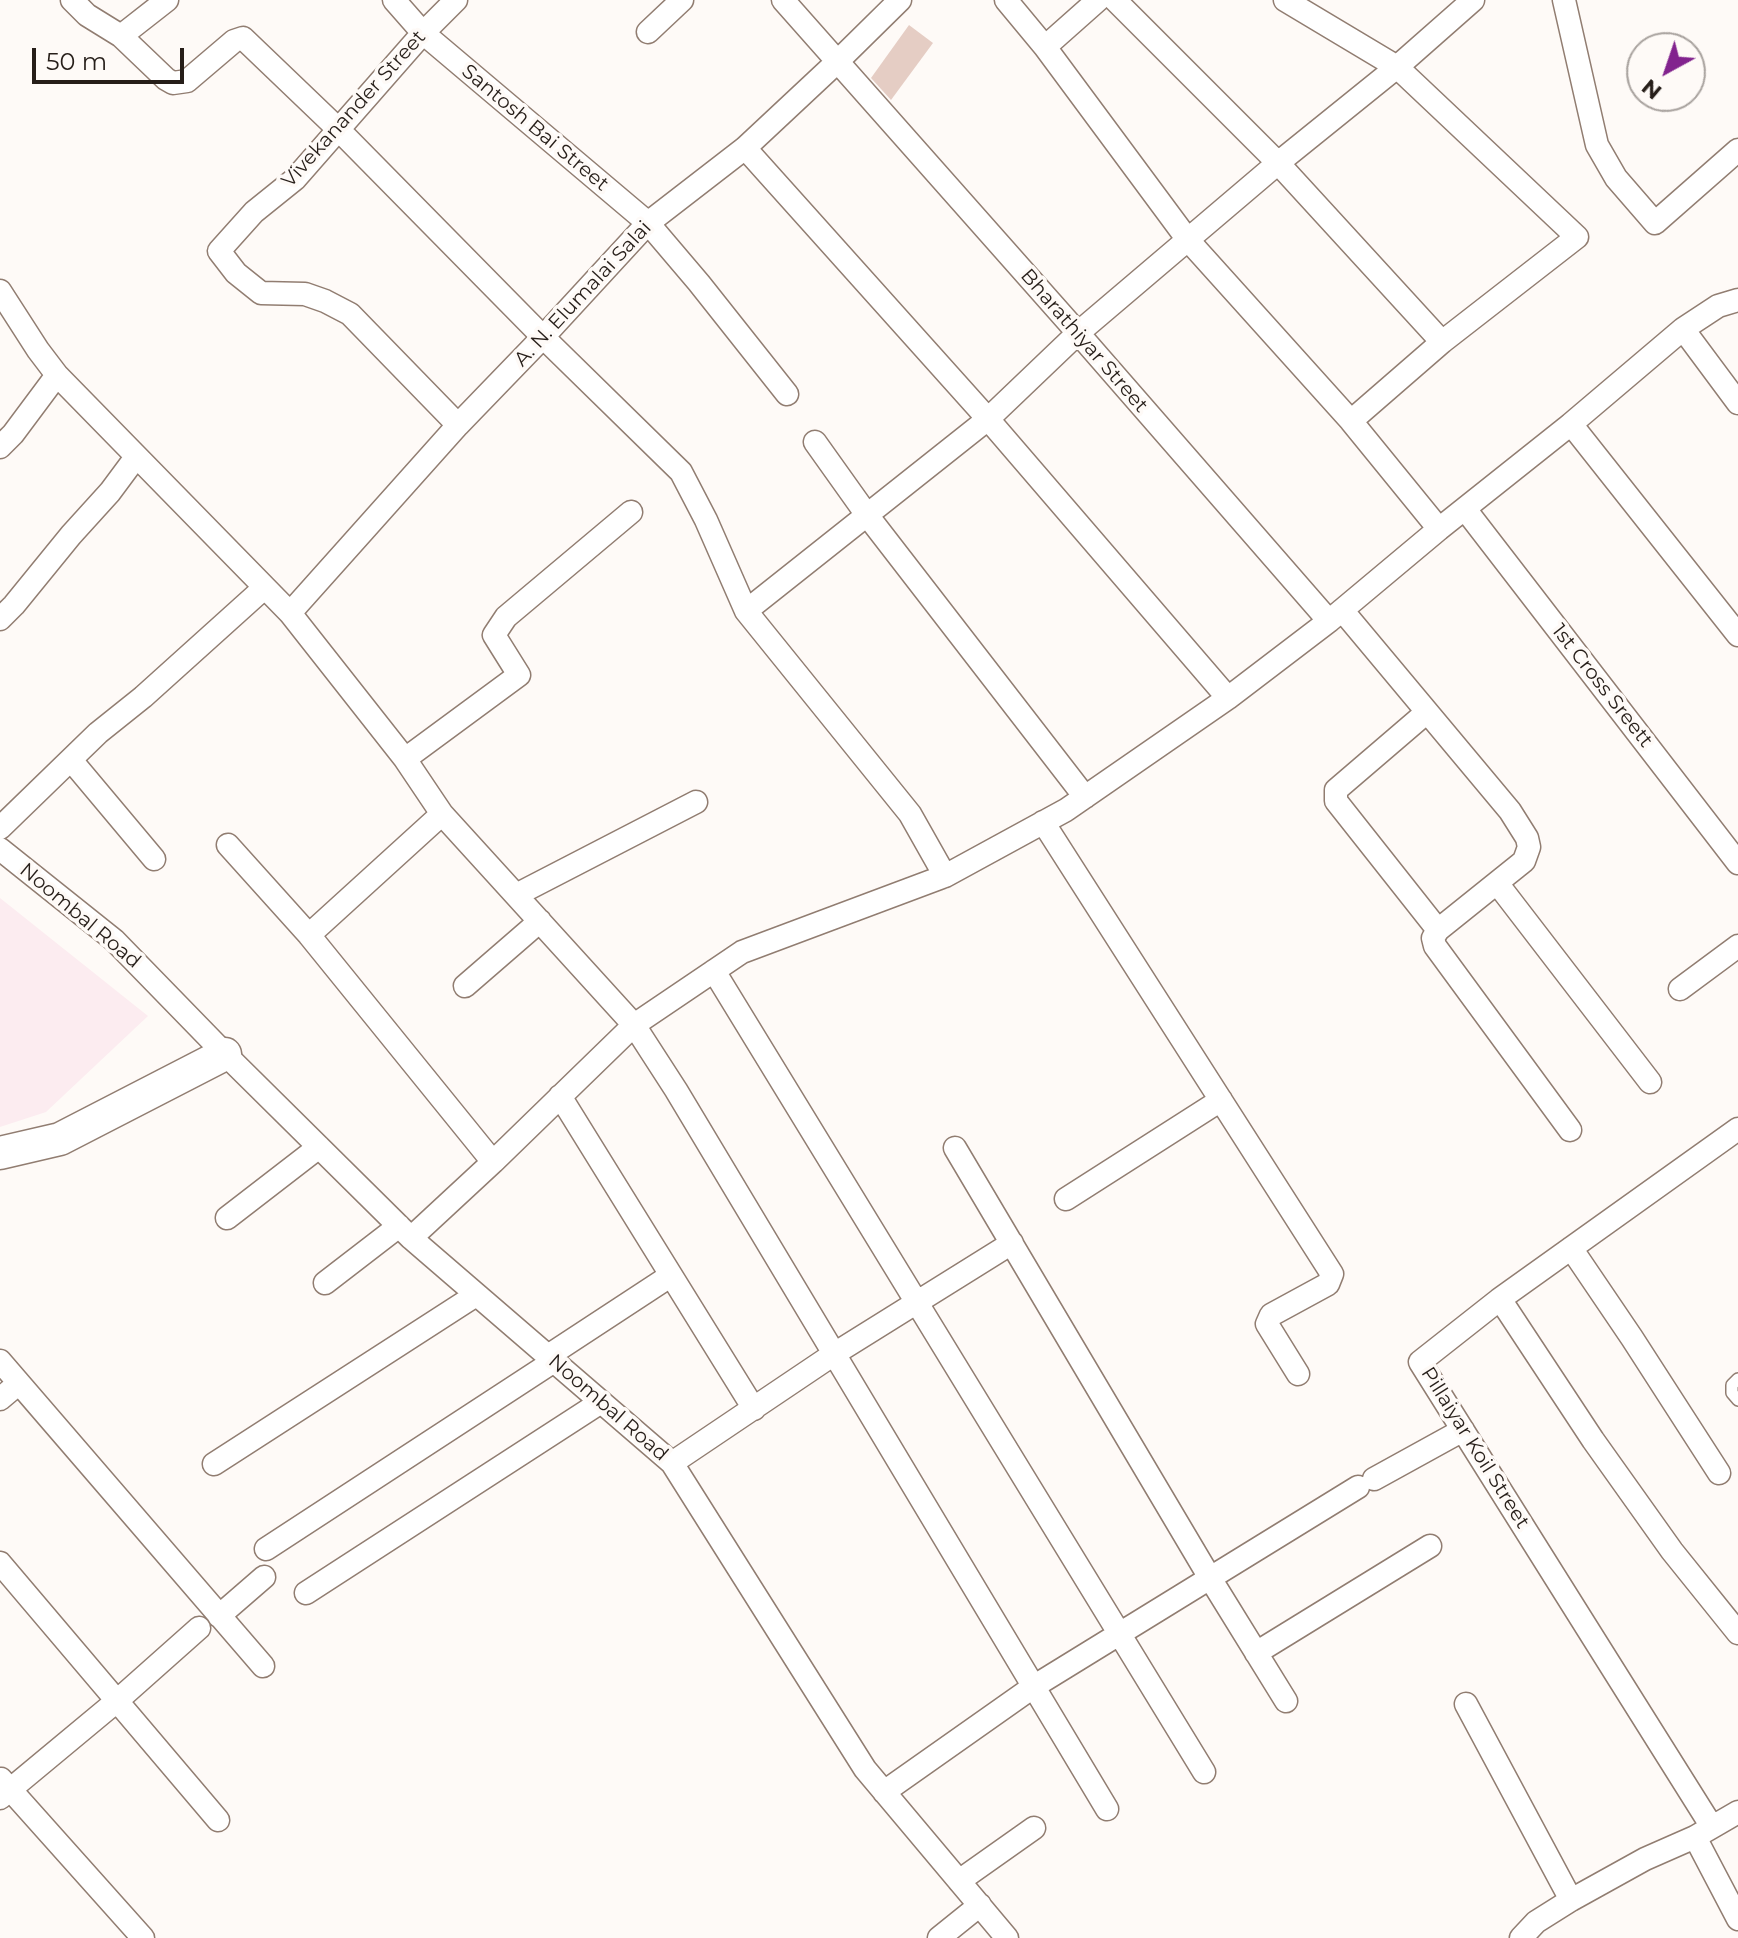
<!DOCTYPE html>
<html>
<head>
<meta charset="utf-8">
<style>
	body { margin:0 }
	#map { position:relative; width:1738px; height:1938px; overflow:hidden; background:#fefaf7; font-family:Montserrat,sans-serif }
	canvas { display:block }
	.north { position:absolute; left:1626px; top:32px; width:80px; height:80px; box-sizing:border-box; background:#fefaf7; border:2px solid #a8a29e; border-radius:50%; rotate:220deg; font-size:22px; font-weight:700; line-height:32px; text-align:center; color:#261e19 }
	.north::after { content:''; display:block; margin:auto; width:28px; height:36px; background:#82238e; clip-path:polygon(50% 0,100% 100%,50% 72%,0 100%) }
	.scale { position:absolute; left:32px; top:48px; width:152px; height:36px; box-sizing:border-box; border:4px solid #261e19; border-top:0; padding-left:10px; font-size:24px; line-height:28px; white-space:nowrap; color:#261e19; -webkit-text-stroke:6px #fefaf7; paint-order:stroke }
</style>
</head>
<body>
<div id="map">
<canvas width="1738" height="1938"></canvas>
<div class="north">N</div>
<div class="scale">50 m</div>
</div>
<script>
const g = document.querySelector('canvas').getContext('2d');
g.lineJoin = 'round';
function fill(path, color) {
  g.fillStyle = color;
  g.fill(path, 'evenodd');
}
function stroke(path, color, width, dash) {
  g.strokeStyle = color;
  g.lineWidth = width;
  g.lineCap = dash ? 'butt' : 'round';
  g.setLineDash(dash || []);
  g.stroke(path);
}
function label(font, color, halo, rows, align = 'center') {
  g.font = font + ' Montserrat,sans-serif';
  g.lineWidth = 7;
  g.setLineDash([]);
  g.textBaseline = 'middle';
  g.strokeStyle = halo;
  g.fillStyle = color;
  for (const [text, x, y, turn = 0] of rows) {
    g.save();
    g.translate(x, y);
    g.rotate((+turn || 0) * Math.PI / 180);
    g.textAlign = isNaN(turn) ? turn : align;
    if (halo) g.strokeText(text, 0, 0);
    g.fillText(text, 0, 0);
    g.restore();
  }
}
const industrial = new Path2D(`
	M0,898L148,1016L46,1112L0,1127Z`);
const building = new Path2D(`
	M909,25L933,43L891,100L871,78Z`);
const lane = new Path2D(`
	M1738,1379L1732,1385V1393L1738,1400`);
const street = new Path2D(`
	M72,0L87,15L121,36L166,79L173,83L187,81L234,41L243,38L337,128L543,337L681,472L706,520L746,611L910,814L945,876
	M394,0L423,33L648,223L699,283L787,394
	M456,0L423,33L295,179L254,212L219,251L236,273L261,293L305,294L325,301L350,314L458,425
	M783,0L1078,333L1329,621
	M1115,0L1278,163L1442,342
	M1285,0L1397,67L1473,0
	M1564,0L1597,145L1616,178L1655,223L1738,150
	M648,32L682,0
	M121,36L167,0
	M1045,47L1098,0
	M745,148L988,419L1228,698
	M0,291L38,350L57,375L290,613L405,759L442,814L634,1025L676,1090L1107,1809
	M1683,329L1738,403
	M1351,421L1439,529
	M1571,424L1738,635
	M815,442L867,515L1085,797
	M0,447L13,434L57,375
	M1465,509L1738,863
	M1342,610L1510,811L1527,838L1529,847L1524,861L1438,930L1433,938L1435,946L1570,1130
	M746,611L988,419L1078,333L1278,163L1397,67L1577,237L1442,342L1351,421L1188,240L1045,47L1006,0
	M290,613L458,425L543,337L648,223L745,148L837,62L900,0
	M0,619L14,605L71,535L110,492L136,457
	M1427,712L1336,790V801L1438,930
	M405,759L519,675L494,635L506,617L631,512
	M71,760L154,859
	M1043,822L1332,1274L1328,1284L1271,1315L1267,1324L1298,1374
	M0,828L98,733L143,697L264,588
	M228,845L309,935L493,1162
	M0,849L114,940L225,1054L411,1238L672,1463L865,1769L1007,1938
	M1497,883L1650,1082
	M516,895L696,802
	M309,935L442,814
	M714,971L1204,1772
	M465,986L540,921
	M1680,989L1738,946
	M560,1096L754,1409
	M955,1148L1210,1578L1286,1701
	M1066,1199L1221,1100
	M227,1218L319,1147
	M411,1238L493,1162L634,1025L742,952L945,876L1066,810L1228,698L1329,621L1439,529L1571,424L1683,329L1718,306L1738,300
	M1571,1248L1632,1338L1719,1473
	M325,1283L399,1226
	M1500,1299L1593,1440L1672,1551L1738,1633
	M548,1356L670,1276
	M0,1361L263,1666
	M0,1399L19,1383
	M672,1463L834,1354L1012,1243
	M214,1464L476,1295
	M1374,1479L1463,1430
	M266,1549L554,1361
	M0,1563L218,1820
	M306,1593L601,1402
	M219,1616L264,1577
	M1256,1653L1430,1546
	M1466,1704L1571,1900
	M1,1779L143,1938
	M884,1792L1033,1687L1358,1487
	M0,1798L118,1700L199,1628
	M1712,1827L1420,1362L1500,1299L1738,1129
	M1695,1837L1738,1919
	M959,1881L1034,1828
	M939,1938L980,1905
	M1521,1938L1536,1922L1571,1900L1645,1859L1695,1837L1738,1812`);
const secondary = new Path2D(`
	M0,1153L60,1139L225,1054`);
const streetNames = [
	["Vivekanander Street",354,109,-48],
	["Santosh Bai Street",535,128,40],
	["A. N. Elumalai Salai",583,294,-47],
	["Bharathiyar Street",1084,341,49],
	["1st Cross Sreett",1602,686,52],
	["Noombal Road",80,916,40],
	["Noombal Road",608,1408,41],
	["Pillaiyar Koil Street",1475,1448,58]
];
fill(industrial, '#fcecf0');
fill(building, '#e5cdc4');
stroke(lane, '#917d71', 14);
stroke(street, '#917d71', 25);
stroke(secondary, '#917d71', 35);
stroke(lane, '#fff', 11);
stroke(street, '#fff', 22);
stroke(secondary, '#fff', 32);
label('20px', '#261e19', '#fefaf7', streetNames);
</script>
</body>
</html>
